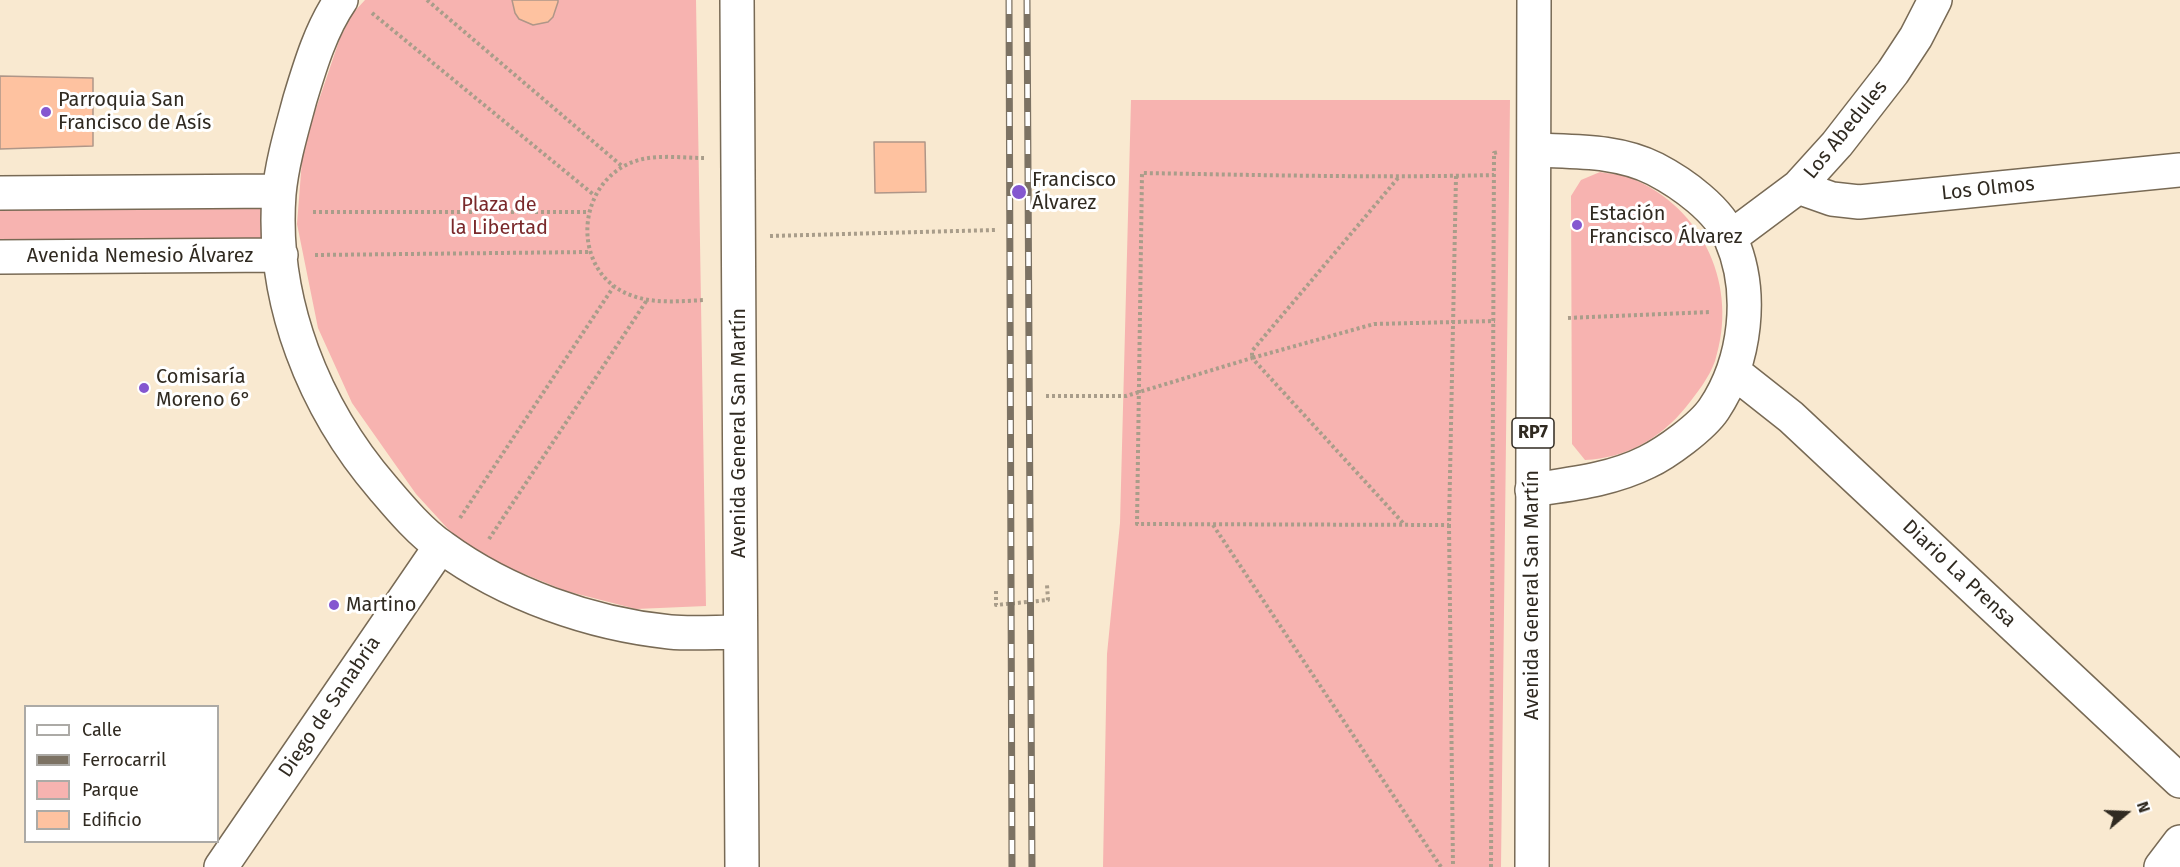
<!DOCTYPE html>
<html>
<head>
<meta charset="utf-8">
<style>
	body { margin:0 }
	#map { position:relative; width:2180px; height:867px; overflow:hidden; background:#f9e9d0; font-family:"Fira Sans",sans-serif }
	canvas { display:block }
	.legend { position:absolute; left:24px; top:705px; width:195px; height:138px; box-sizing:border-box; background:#fff; border:2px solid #acaaa6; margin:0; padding:8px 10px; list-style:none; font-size:18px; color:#302a21 }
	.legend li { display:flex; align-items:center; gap:12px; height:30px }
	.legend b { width:30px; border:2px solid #acaaa6 }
	.north { position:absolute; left:2096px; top:783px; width:60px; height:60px; -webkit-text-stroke:4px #fff; paint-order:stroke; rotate:71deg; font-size:16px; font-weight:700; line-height:24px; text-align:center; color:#302a21 }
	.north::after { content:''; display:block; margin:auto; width:21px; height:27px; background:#302a21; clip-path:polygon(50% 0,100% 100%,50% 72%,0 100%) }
</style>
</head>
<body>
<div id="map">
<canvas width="2180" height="867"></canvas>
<ul class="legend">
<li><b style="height:8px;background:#fff"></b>Calle</li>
<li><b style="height:8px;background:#7c7263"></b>Ferrocarril</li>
<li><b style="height:16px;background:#f7b3b0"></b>Parque</li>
<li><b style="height:16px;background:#fec2a0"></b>Edificio</li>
</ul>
<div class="north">N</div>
</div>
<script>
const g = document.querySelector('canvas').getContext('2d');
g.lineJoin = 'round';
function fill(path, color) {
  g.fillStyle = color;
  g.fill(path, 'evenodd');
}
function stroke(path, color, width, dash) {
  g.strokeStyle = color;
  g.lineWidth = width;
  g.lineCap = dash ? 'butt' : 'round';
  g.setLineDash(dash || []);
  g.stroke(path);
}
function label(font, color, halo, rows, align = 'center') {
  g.font = font + ' "Fira Sans",sans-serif';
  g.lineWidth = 6;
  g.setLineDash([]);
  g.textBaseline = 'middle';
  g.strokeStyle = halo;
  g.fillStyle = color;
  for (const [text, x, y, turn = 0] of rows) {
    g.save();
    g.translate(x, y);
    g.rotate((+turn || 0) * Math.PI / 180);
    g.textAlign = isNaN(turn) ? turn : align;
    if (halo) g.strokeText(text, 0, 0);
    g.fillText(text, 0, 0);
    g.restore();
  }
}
const green = new Path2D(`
	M365,0H696L706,606L636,609L566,591L502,565L459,541L416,494L352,403L318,328L297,224L303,147L340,38L353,13Z
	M1131,100H1510L1501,867H1103L1107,654L1120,523Z
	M1600,172C1610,174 1622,174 1631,178C1704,208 1739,287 1715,361C1709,378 1697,393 1686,407C1660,439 1626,458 1585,460L1572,444L1571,196L1581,180Z
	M279,191L281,255L0,257V193Z`);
const building = new Path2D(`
	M512,0H558V2L553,17L548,22L533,25L519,19L515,13Z
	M0,76L93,78V146L0,149Z
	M874,142H925L926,192L875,193Z`);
const path = new Path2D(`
	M427,0L623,167
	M372,13L594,195
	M704,158C679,158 651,153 628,164C573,190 573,276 633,296C655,304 682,301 705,300
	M1456,176L1449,525L1137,524L1142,173C1259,175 1377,178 1494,175
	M1398,178L1252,351V358L1374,324L1495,321
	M313,212H588
	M770,236L995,230
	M315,255L590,252
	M1568,318L1711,312
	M1046,396H1126L1252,358L1404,524
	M460,518L614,286
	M1213,525L1441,867
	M1449,525L1453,867
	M489,539L647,300
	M996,591V605L1048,600L1047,585
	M1491,867L1494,153L1499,152`);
const minor = new Path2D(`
	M341,0C321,29 310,66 300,99C292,129 282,162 279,194C271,301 314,408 383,488C400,508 420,532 442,547C506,594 591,624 670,632C693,634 717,632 740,632
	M737,0L742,867
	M1798,187L1832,199L1859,202L2180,170
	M0,193L279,191
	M1731,237L1798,187L1837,144L1893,72L1916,37L1935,0
	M0,257L281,255
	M1734,372L1791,417L2180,781
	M1532,490C1571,484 1611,480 1647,462C1666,453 1702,427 1714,409C1746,361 1754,292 1731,239C1720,210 1682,183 1655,169C1618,150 1575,152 1535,150
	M221,867L440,547
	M2161,867L2180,842`);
const major = new Path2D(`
	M1532,867L1534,0`);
const rail = new Path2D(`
	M1009,0L1012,867
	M1027,0L1032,867`);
const markers = [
	[46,112,6,"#8457d0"],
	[1019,192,8,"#8457d0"],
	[1577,225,6,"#8457d0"],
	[144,388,6,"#8457d0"],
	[334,605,6,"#8457d0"]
];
const shields = [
	[1533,433,42]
];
const shieldNames = [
	["RP7",1533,433]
];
const poiNames = [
	["Parroquia San",58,100],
	["Francisco de Asís",58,123],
	["Francisco",1032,180],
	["Álvarez",1032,203],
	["Estación",1589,214],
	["Francisco Álvarez",1589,237],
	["Comisaría",156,377],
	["Moreno 6°",156,400],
	["Martino",346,605]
];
const streetNames = [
	["Los Abedules",1846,130,-51],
	["Los Olmos",1988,189,-6],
	["Avenida Nemesio Álvarez",140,256],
	["Avenida General San Martín",739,433,-90],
	["Diario La Prensa",1959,574,43],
	["Avenida General San Martín",1532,595,-90],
	["Diego de Sanabria",330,707,-56]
];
const parkNames = [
	["Plaza de",499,205],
	["la Libertad",499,228]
];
fill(green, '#f7b3b0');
fill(building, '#fec2a0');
stroke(building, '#af9688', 1.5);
stroke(minor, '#786a55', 36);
stroke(major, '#786a55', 36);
stroke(path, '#a99d8a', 4, [3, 3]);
stroke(minor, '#fff', 33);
stroke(major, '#fff', 33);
stroke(rail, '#7c7263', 7);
stroke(rail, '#fff', 4.5, [14]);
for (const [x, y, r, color] of markers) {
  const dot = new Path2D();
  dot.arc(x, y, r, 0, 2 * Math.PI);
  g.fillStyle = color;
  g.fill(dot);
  stroke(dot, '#fff', 2);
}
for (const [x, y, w] of shields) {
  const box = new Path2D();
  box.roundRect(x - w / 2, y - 15, w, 30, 4.5);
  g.fillStyle = '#fff';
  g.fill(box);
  stroke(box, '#302a21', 1.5);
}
label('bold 18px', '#302a21', null, shieldNames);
label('20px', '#302a21', '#fff', poiNames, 'left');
label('20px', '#302a21', '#fff', streetNames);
label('20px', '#7a292b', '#fff', parkNames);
</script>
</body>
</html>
